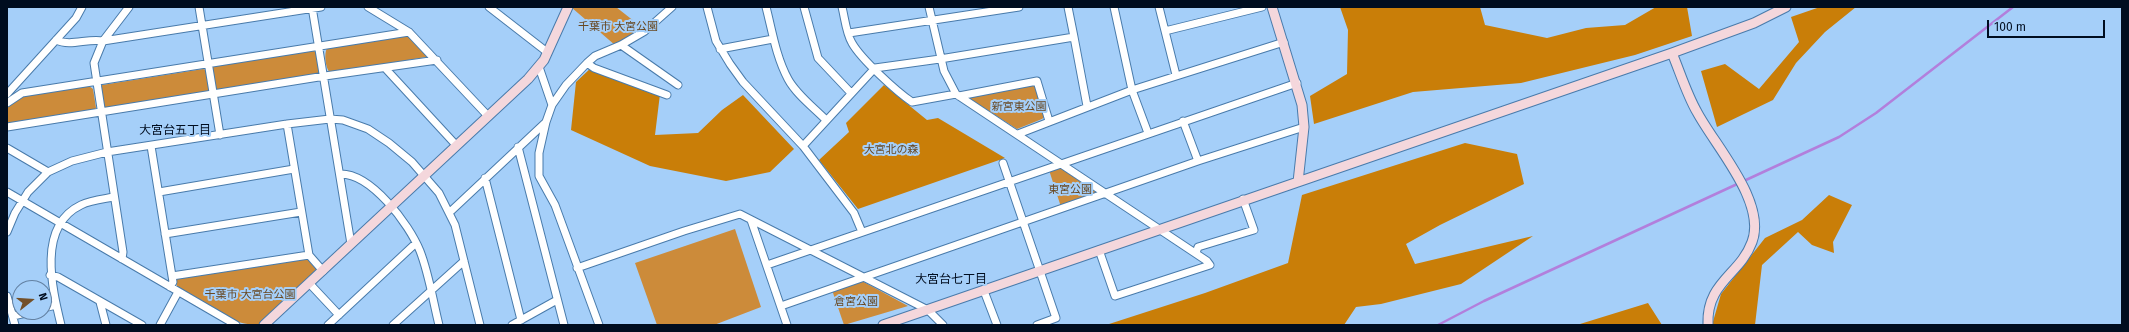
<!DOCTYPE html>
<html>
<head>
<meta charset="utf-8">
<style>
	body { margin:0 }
	#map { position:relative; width:2129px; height:332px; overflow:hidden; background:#a5cff9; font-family:"Fira Sans",sans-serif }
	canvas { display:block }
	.frame { position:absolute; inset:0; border:8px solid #000d1f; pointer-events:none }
	.north { position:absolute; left:12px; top:280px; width:40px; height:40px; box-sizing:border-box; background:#a5cff9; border:1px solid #6381a2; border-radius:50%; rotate:73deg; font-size:11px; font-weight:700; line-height:16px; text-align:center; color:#000d1f }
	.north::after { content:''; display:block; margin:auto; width:14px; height:18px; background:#735029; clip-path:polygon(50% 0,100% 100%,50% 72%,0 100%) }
	.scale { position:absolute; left:1987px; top:20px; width:118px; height:18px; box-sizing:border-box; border:2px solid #000d1f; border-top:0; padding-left:5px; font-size:12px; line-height:14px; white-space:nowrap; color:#000d1f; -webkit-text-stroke:3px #a5cff9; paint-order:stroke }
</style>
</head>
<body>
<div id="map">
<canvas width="2129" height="332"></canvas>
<div class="frame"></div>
<div class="north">N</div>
<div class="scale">100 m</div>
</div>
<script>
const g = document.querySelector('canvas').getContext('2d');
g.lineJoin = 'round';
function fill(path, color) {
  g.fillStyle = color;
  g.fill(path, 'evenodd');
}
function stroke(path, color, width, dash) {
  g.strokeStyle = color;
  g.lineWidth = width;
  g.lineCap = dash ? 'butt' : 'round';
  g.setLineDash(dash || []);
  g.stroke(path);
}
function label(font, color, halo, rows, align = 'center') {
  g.font = font + ' "Fira Sans","Noto Sans JP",sans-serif';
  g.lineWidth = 4;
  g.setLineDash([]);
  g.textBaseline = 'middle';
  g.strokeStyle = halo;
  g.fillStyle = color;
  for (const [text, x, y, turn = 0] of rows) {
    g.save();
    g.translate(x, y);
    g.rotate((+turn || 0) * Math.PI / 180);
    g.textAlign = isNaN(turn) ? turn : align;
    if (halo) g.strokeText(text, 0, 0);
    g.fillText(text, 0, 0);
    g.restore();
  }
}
const green = new Path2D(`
	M571,7H616L644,29L616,46Z
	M406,35L411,36L429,54L426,57L330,73C325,67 324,54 327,48Z
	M314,51L317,53L320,72L317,74L218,91L215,88L211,70L213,66Z
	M203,69L206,70L209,89L207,92L106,109L103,107L100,89L102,85Z
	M1035,85L1045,116L1042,119L1017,129L970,99L971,96Z
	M89,86L93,89L96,108L94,111L7,125V106L18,98L27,95Z
	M1059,167L1096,191L1095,195L1061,207L1049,170Z
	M735,229L761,307L714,325H657L635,263Z
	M305,257L318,271L261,324C234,329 199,301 177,288L176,279Z
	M862,281L908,306L844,325L832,290Z`);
const forest = new Path2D(`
	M1340,7H1480L1485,25L1547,38L1586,28L1625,25L1656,7H1687L1692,36L1635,55L1521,83L1413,92L1314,124L1310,96L1347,74L1348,30Z
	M1820,7H1856L1825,32L1796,63L1773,100L1717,127L1701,71L1725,64L1759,89L1799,42L1791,17Z
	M592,67L660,94L655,135L698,133L722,110L743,95L794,149L770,172L726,181L650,166L571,130L576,82Z
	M884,85L927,120L938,118L1005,158L858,209L819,160L849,132L846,123Z
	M1465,143L1517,154L1524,184L1440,225L1406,244L1415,264L1533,236L1461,284L1381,304L1356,307L1344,325H1106L1205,293L1288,263L1302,195Z
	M1829,195L1852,205L1833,242L1834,253L1812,245L1798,232L1762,265L1755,325H1712L1721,294L1765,238L1802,220Z
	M1648,303L1662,325H1578L1580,324Z`);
const stream = new Path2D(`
	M1438,325L1484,301L1839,137L1876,113L2013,7`);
const street = new Path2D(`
	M199,7L220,135
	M312,7L351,244
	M368,7L409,32L488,116
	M489,7L547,52
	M707,7L716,41L730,64L743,82L803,146L875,68L940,59L1074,37L1087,106
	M766,7C772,30 776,57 788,79C796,94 813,107 826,120
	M804,7L818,58L851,93
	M842,7C845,19 846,33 852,43C861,59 897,92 912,102L956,94
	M929,7L944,71L956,94L1207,261L1210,265L1115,296L1099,250
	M1068,7L1074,37
	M1114,7L1132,90L1148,133
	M1159,7L1176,75
	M1165,31L1262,7
	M849,33L1019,7
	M56,40C71,47 87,38 103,41L321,7
	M621,45L678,85
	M720,49L773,39
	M587,63L594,68L667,95
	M539,67L552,105
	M385,68L456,145
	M7,94L76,18L82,7
	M959,96L1037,81L1049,121
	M7,103L22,93L409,32
	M1183,121L1198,161
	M287,124L309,255L323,271
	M7,127L325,76L437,60
	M1018,134L1132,90L1284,42
	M151,146L172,276L173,282L170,287
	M803,146L854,213L862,232
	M518,147L564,325
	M7,148L48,172
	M1003,163L1056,318L1037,325
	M340,174C371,173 409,224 420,251C429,274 433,301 439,325
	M485,178L521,320
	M7,192L236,325
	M159,192L294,169
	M450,212L546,122
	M751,220L787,325
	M7,232L15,213L28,192L48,172L72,161L107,152L287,124L330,119L343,120L368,129L389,143L412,162L439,193L455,225L480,325
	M165,234L301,212
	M1196,253L1198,247L1254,230L1243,199
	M122,259L123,252L94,63L103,41L129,7
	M767,265L1297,83
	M577,268L684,231L740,214L928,310L943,325
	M50,275L58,277L142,325
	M172,276L309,255
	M309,283L339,315
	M984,291L997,325
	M7,296L15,325
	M100,302L106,325
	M781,306L1198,161L1304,127
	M44,308L56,305
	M13,316L30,312
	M61,325C52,288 37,226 81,205C91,200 104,199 114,197
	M160,325L178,292
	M328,325L416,243
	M393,325L464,261
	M512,325L557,300
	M599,325L555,205L539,176V153L546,122L552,105L566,85L587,63L595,56L621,45L645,31L672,7`);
const secondary = new Path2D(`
	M1272,7L1302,105L1304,127L1298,182
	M1672,53C1680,72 1687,95 1697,112C1715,146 1767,202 1752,242C1740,275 1706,282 1708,325
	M264,325L528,79L544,60L568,7
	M883,325L1672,53L1754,23L1786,7`);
const parkNames = [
	["千葉市 大宮公園",618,27],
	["新宮東公園",1019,107],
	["大宮北の森",891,150],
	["東宮公園",1070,190],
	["千葉市 大宮台公園",250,295],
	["倉宮公園",856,302]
];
const neighbourhoodNames = [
	["大宮台五丁目",175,131],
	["大宮台七丁目",951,280]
];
fill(green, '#cc8b3a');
fill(forest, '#c97e08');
stroke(stream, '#b27fdc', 2.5);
stroke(street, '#497bab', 9);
stroke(secondary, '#497bab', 11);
stroke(street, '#fff', 7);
stroke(secondary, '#f4d7dc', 9);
label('11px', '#684822', '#a5cff9', parkNames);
label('12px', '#000d1f', '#a5cff9', neighbourhoodNames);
</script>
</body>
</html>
